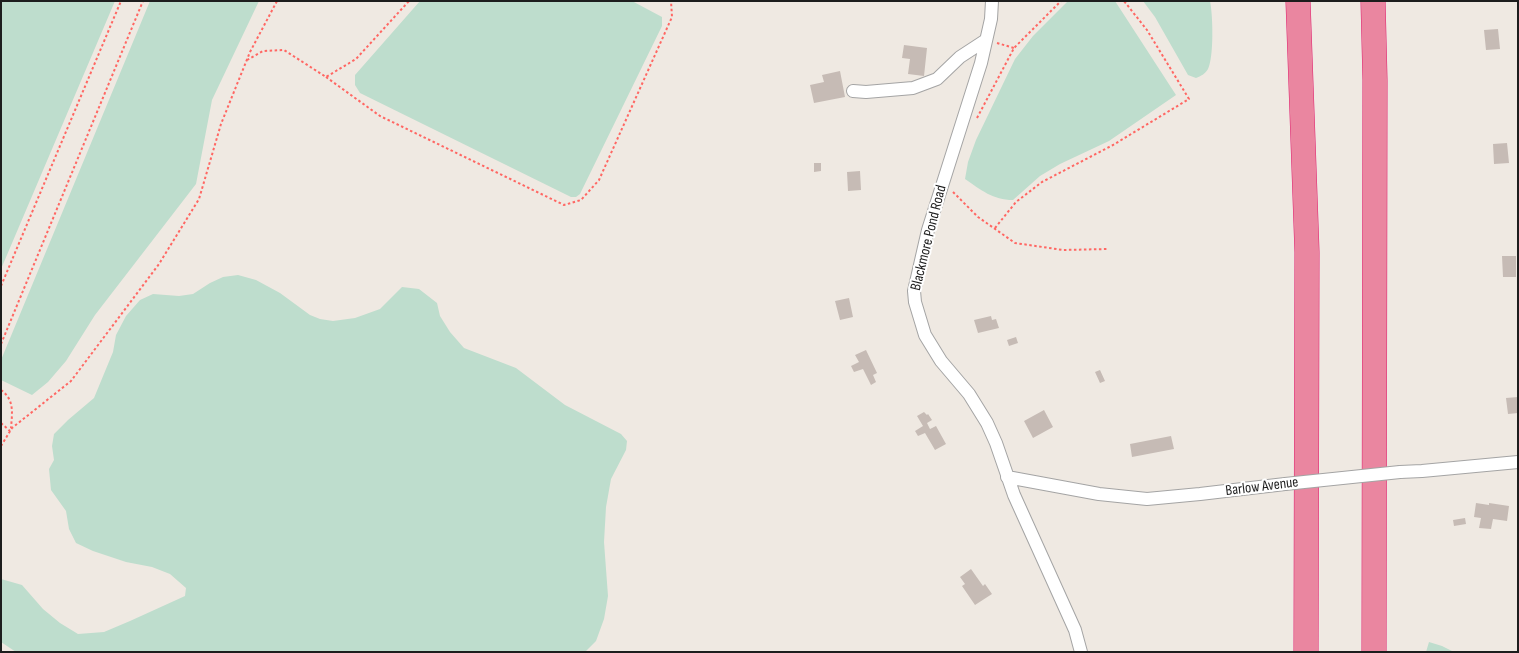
<!DOCTYPE html>
<html>
<head>
<meta charset="utf-8">
<style>
	body { margin:0 }
	#map { position:relative; width:1519px; height:653px; overflow:hidden; background:#efe9e2; font-family:"Sofia Sans Condensed",sans-serif }
	canvas { display:block }
	.frame { position:absolute; inset:0; border:2px solid #1d1d1d; pointer-events:none }
</style>
</head>
<body>
<div id="map">
<canvas width="1519" height="653"></canvas>
<div class="frame"></div>
</div>
<script>
const g = document.querySelector('canvas').getContext('2d');
g.lineJoin = 'round';
function fill(path, color) {
  g.fillStyle = color;
  g.fill(path, 'evenodd');
}
function stroke(path, color, width, dash) {
  g.strokeStyle = color;
  g.lineWidth = width;
  g.lineCap = dash ? 'butt' : 'round';
  g.setLineDash(dash || []);
  g.stroke(path);
}
function label(font, color, halo, rows, align = 'center') {
  g.font = font + ' "Sofia Sans Condensed",sans-serif';
  g.lineWidth = 4;
  g.setLineDash([]);
  g.textBaseline = 'middle';
  g.strokeStyle = halo;
  g.fillStyle = color;
  for (const [text, x, y, turn = 0] of rows) {
    g.save();
    g.translate(x, y);
    g.rotate((+turn || 0) * Math.PI / 180);
    g.textAlign = isNaN(turn) ? turn : align;
    if (halo) g.strokeText(text, 0, 0);
    g.fillText(text, 0, 0);
    g.restore();
  }
}
const wetland = new Path2D(`
	M1,1H115L1,269Z
	M150,1H259L212,100L196,184L95,315L66,361L48,382L32,395L1,380V360Z
	M420,1H632L662,17V26L580,194L576,197H571L360,93L355,85V75Z
	M1068,1H1115L1176,95L1109,141L1060,164L1040,176L1013,200C993,200 981,190 965,179L968,162L976,140L1015,59L1033,36Z
	M1143,1H1210C1213,15 1214,57 1208,69C1205,74 1201,76 1196,78L1188,75L1155,17Z
	M238,275L256,280L280,293L310,315L320,319L333,321L355,318L380,309L402,287L419,289L437,303L440,316L450,332L464,348L516,368L565,405L621,434L627,441L626,450L611,479L606,507L604,542L608,596L604,619L596,641L585,652H16L1,642V579L22,585L43,609L60,623L78,634L104,632L130,621L185,596L186,588L170,574L152,567L126,562L93,551L76,543L69,529L66,511L51,490L49,469L54,460L52,446L54,434L68,420L94,398L113,352L116,335L126,316L140,300L153,294L179,296L193,294L210,283L223,277Z
	M1429,642L1442,646L1454,652H1426Z`);
const building = new Path2D(`
	M1498,29L1500,49L1486,50L1484,30Z
	M904,45L927,48L924,76L908,74L910,59L902,58Z
	M840,71L845,97L814,103L810,85L824,82L822,75Z
	M1507,143L1509,163L1494,164L1493,144Z
	M814,163H821V171L814,172Z
	M860,171L861,190L848,191L847,172Z
	M1502,256H1516V277H1503Z
	M849,298L853,317L840,320L835,301Z
	M991,316L992,320L996,319L999,328L978,333L974,320Z
	M1016,337L1018,343L1009,346L1007,340Z
	M866,350L877,373L873,375L876,382L871,385L863,369L854,372L851,366L859,362L855,355Z
	M1100,370L1105,381L1100,383L1095,372Z
	M1518,397V413L1508,414L1506,398Z
	M1044,410L1053,427L1033,438L1024,421Z
	M924,412L927,415L928,414L932,420L927,423L930,429L936,426L946,444L935,450L925,433L918,436L915,431L923,426L917,416Z
	M1171,436L1174,449L1132,457L1130,444Z
	M1476,503L1489,505V503L1509,506L1507,521L1493,519L1491,529L1479,528L1481,518L1474,517Z
	M1465,518L1466,524L1454,526L1453,520Z
	M971,569L983,586L985,584L992,594L975,605L962,586L965,584L960,577Z`);
const path = new Path2D(`
	M997,43L1014,48
	M247,60L263,51L284,50L326,77L356,59L409,1
	M326,77L380,116L564,205L581,200L599,180L672,17L671,1
	M977,118L1014,48L1061,1
	M953,192L978,217L1015,243L1063,250L1107,249
	M995,228L1016,202L1042,182L1113,145L1189,99L1147,30L1124,1
	M1,286L121,1
	M1,344L143,1
	M1,390C15,400 12,414 11,428
	M1,423L10,431
	M1,446L12,428L71,381L159,264L199,199L221,124L250,52L277,1`);
const street = new Path2D(`
	M992,1L991,19L981,63L928,230L914,291L915,302L925,335L941,361L969,394L987,423L996,443L1014,495L1075,630L1081,652
	M853,91L866,92L913,88L937,79L960,57L986,40
	M1400,472L1422,471L1518,462
	M1007,477L1099,494L1147,499L1200,494L1285,484`);
const highway = new Path2D(`
	M1298,1L1307,252L1306,652
	M1373,1L1375,80L1374,652`);
const streetBridge = new Path2D(`
	M1285,484L1400,472`);
const streetNames = [
	["Blackmore Pond Road",929,238,-76],
	["Barlow Avenue",1262,487,-7]
];
fill(wetland, '#beddcd');
fill(building, '#c6bbb5');
stroke(street, '#a4a4a4', 14);
stroke(highway, '#df1d6d', 25);
stroke(path, '#ff6763', 2, [2.5, 2.5]);
stroke(street, '#fff', 12);
stroke(highway, '#ea86a0', 24);
stroke(streetBridge, '#a4a4a4', 14, []);
stroke(streetBridge, '#fff', 12);
label('15px', '#1d1d1d', '#fff', streetNames);
</script>
</body>
</html>
